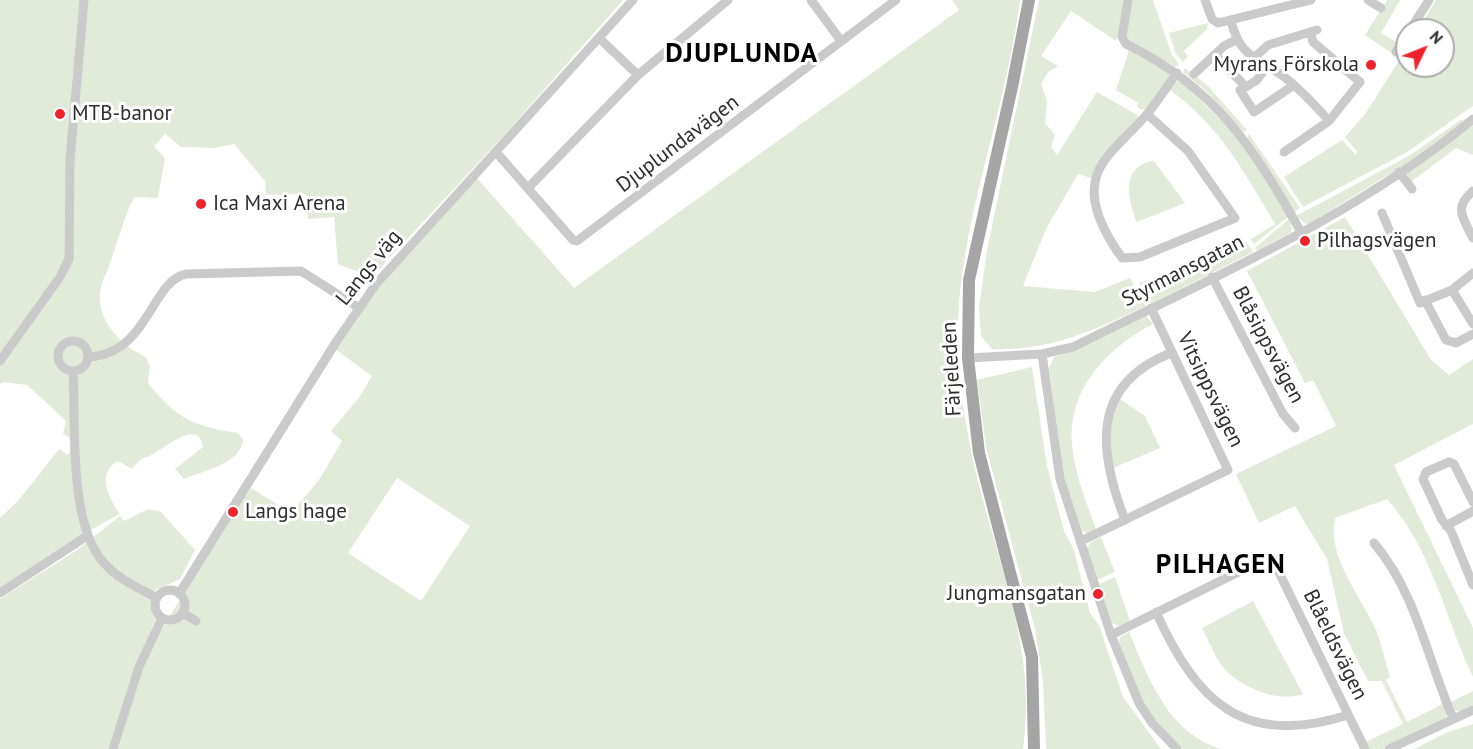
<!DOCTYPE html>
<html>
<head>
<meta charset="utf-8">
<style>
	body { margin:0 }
	#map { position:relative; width:1473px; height:749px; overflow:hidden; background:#fff; font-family:"PT Sans",sans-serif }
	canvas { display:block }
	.north { position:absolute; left:1395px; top:18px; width:60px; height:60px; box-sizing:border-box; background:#fff; border:2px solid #ababab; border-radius:50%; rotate:47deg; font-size:16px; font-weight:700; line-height:24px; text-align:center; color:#2d2d2d }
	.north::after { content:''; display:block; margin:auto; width:21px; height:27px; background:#ef232c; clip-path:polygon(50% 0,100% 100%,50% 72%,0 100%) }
</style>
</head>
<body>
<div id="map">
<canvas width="1473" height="749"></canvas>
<div class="north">N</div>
</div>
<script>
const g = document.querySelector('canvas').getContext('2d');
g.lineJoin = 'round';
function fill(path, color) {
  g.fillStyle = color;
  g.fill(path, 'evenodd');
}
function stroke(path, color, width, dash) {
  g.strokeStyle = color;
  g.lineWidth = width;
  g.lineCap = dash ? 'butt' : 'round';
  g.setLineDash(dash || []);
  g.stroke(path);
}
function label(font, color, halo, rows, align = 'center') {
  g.font = font + ' "PT Sans",sans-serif';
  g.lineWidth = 6;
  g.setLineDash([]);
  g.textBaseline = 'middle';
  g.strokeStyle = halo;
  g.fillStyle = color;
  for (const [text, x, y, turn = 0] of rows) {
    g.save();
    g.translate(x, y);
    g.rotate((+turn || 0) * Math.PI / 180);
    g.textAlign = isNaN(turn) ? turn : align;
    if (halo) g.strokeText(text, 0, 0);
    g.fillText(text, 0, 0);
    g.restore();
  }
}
const green = new Path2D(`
	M0,0H623L507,132L372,277L338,264L334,217L308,219L306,194L266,195L265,181L234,144L214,148L181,147L165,134L154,146L165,158L158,198L136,197L131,203C123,222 117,242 111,261C109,269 104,276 102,283C92,316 118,344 146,357L150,366L148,383C175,418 195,427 238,433L243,440C241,464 202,471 184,479L175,469L203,447C199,419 169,445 158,451C145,460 144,454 132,469L118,461C96,472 109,500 120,514L74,539L0,588V518L18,501L59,449L68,455L71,448L70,438L63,434L66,421L27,385L3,382L0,384Z
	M952,0H1020C1005,120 953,235 958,357C960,394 967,433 975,469C997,562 1038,652 1023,749H118L141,673L156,639L233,512L251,488L291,513L319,480L342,441L331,431L358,399L372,376L335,349L374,293L476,177L574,288L959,10ZM397,478L470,526L421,601L348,553Z
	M1039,0H1125L1124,14L1116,41L1071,11L1041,56L1058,66L1048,72L1041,84L1047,101L1045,123L1055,135L1051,147L1057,155L1097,92L1137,115L1138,119L1097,166L1091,178L1078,174L1046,229L1023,286L1095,292L1130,278L1146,306C1093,330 1052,351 992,349L981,336L979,307L987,250Z
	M1132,0H1153L1172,55L1179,65L1176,67L1129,42L1126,37Z
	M1387,0H1400L1381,33L1407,48V66H1443V30H1418L1436,0H1473V106L1407,152L1303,207L1284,177L1342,140L1356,155L1357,151L1345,137L1366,113L1400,59L1365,35Z
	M1208,23L1207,29L1184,51L1188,56L1183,62L1176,54L1169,33Z
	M1129,50L1169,73V79L1146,108L1142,110L1137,107L1138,103L1116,90Z
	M1185,68L1208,86L1247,130L1243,132L1207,92L1183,72Z
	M1181,81L1241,140L1288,217L1254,244L1251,239L1275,224C1243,170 1221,128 1170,90L1176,82Z
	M1462,119L1464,123L1404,165L1310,223L1306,224L1296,216L1409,156Z
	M1473,124V155L1456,148L1411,182L1407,175L1409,169Z
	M1249,134L1300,208L1294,213L1247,138Z
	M1154,161L1185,203L1137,222C1128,200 1120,165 1154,161Z
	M1345,217L1431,360L1449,375L1473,359V424L1394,465L1473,628V677C1445,618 1432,549 1387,499L1335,518C1326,557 1362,597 1377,632C1382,646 1385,662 1390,677L1386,680L1407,722L1443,704L1447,713L1445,720L1383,749H1370L1366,742L1403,724L1382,681H1368L1344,633L1327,559L1295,506L1259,523L1236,474L1336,426L1313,380L1305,383L1247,271Z
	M1289,219L1292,228L1290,233L1257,251L1255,248Z
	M1246,241L1253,252L1151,304L1139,283L1208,261Z
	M1145,315L1153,324C1108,347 1068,389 1072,443C1074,473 1086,501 1096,529L1087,533L1081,530L1064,479L1049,368L1054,357L1073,351Z
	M1032,367L1047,466L1064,531L1074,550L1090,613L1099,625L1123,697L1161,749H1046L1043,681L1035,629L986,447L977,380Z
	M1120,399L1145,416L1160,448L1113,468C1107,443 1110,423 1120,399Z
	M148,509L160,511L195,550L180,579L155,590C149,602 150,606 156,618L131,679L108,749H0V599L77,550L120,516L124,521Z
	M1101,537L1115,572L1097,580L1087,548L1091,542Z
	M1115,577L1130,621L1119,626L1112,623L1099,584Z
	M1253,601L1303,694C1280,702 1251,691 1232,676C1218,666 1210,643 1202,628Z
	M1129,632C1149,679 1167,732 1221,749H1183C1147,723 1132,683 1119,642L1120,637Z
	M1473,691V705L1460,712L1455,710L1451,702Z
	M1473,724V749H1414L1448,732Z`);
const minor = new Path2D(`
	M811,0L841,41
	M1128,0L1122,37L1126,44C1216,88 1253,147 1301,232
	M1205,0L1212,19L1218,23L1311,0
	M1368,0L1381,8
	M1231,21C1240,57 1255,56 1283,76C1300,89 1315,105 1329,121
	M1410,30L1429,0
	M599,38L638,75
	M1396,52L1407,35
	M1215,55L1246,87L1257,80L1267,66
	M1254,58L1268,45L1317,30
	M1194,74L1224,46L1236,40
	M1246,87L1240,90L1254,112L1294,85
	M1147,114L1188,151L1235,218L1140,257L1122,258C1103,231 1081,193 1104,161C1116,144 1134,130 1147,114C1158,101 1167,86 1177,73
	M496,152L573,240L577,241L896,0
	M1284,152L1329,121L1360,82L1313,42L1311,34
	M1399,172L1412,189
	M528,188L638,75L728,0
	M1473,191C1453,208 1463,218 1473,238
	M1382,213L1420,303L1452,290L1473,273
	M1212,277L1283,414L1295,428
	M1452,290L1473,324
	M1425,300L1446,340L1456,343L1473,334
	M58 356a15 15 0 1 1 30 0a15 15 0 1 1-30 0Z
	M1042,354L1060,479L1111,635L1139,703L1152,723L1177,749
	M89,357C149,353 151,281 186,274L301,271L359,308
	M968,358L1042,354L1073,347C1209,279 1355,217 1473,119
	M0,361L60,277L69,259L70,160L84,0
	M73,372C76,424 68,524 104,563C118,579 138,588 157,598
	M1473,502L1454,464L1449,462L1426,472L1423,479L1442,520L1451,531L1473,585
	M1125,520C1099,453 1089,385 1171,353
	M1446,526L1473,511
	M1081,541L1228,470L1151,308
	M1374,543C1417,594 1427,659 1453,718
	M155 605a15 15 0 1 1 30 0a15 15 0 1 1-30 0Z
	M0,593L87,536
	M179,594L336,342L376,284L633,0
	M1156,612C1196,700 1242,749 1348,715
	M183,613L196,621
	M1111,635L1271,556L1365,749
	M113,749L139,667L162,618
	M1389,749L1473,710`);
const major = new Path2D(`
	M1029,0L1012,87L969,280L968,358L979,453L1032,657L1034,749`);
const markers = [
	[1371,65,6,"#ef232c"],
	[60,114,6,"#ef232c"],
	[201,204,6,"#ef232c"],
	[1305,241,6,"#ef232c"],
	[233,512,6,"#ef232c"],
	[1098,594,6,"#ef232c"]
];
const poiNames = [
	["Myrans Förskola",1359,65,"right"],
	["MTB-banor",72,114],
	["Ica Maxi Arena",213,204],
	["Pilhagsvägen",1317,241],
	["Langs hage",245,512],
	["Jungmansgatan",1086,594,"right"]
];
const streetNames = [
	["Djuplundavägen",678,144,-37],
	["Langs väg",369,268,-51],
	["Styrmansgatan",1183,271,-27],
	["Blåsippsvägen",1268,345,62],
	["Färjeleden",952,369,-93],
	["Vitsippsvägen",1210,390,64],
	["Blåeldsvägen",1335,645,64]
];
const districtNames = [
	["DJUPLUNDA",742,54],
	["PILHAGEN",1221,565]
];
fill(green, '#e2ebd9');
stroke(minor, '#cacaca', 9);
stroke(major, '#a5a5a5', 12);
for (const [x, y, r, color] of markers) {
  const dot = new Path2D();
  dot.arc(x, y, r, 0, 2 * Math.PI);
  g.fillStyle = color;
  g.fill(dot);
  stroke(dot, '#fff', 2);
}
label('21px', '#2d2d2d', '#fff', poiNames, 'left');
label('21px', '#2d2d2d', '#fff', streetNames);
g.letterSpacing = '1.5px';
label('bold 27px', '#000', '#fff', districtNames);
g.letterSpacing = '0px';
</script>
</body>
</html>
